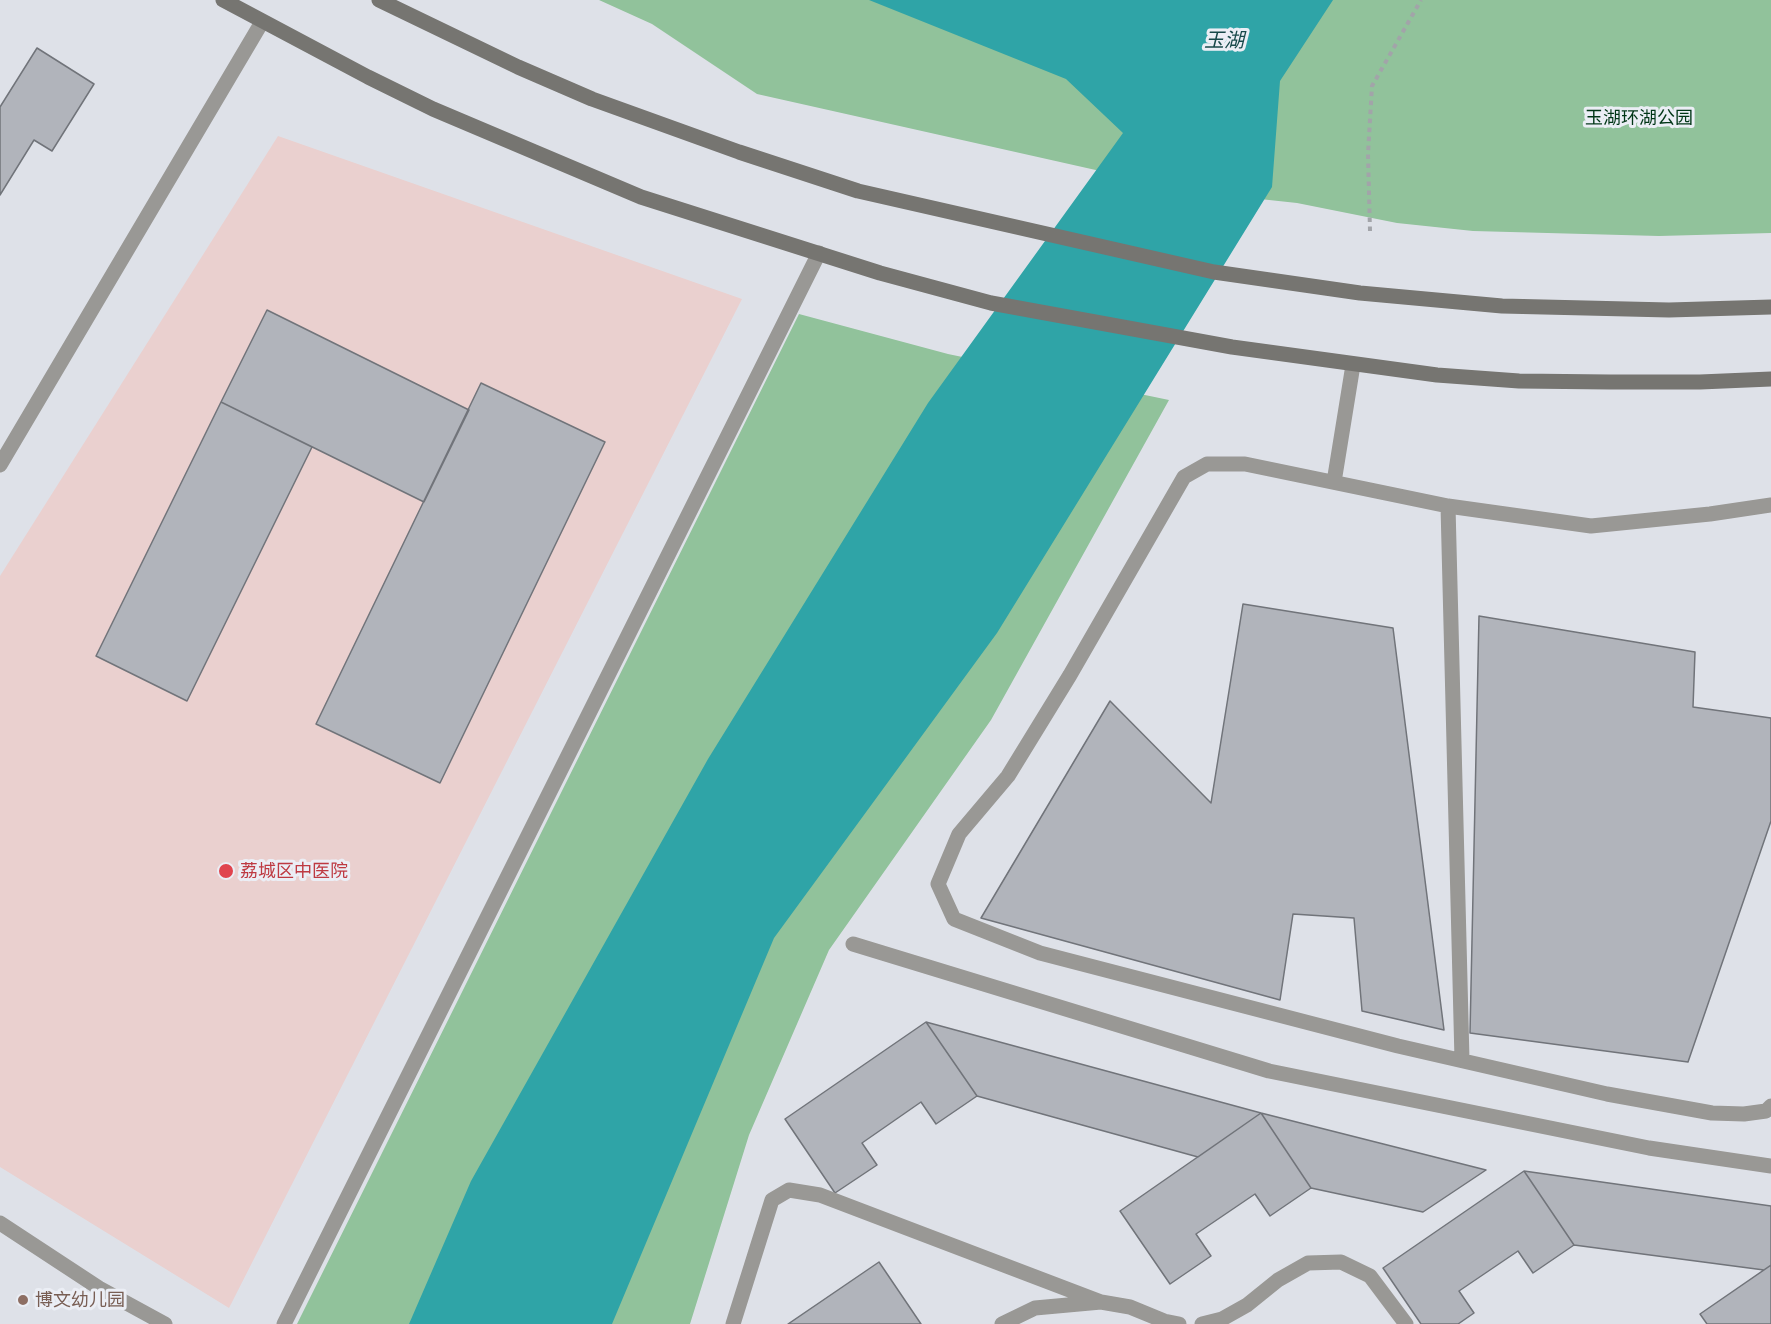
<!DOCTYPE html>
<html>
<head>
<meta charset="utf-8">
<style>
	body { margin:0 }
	canvas { display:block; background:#dee1e8 }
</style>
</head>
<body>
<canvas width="1771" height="1324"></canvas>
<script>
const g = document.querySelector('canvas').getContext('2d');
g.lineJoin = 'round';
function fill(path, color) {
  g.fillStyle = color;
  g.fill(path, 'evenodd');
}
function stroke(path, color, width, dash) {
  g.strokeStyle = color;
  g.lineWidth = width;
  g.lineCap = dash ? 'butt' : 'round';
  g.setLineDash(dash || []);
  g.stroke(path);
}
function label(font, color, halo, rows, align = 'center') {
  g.font = font + ' Commissioner,"Noto Sans SC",sans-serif';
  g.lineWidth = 6;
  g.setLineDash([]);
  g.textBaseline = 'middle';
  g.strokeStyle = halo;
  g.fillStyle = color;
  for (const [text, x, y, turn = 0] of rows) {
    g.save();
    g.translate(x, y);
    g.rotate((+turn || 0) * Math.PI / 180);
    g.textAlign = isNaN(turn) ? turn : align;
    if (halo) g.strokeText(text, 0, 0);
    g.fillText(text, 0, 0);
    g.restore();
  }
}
const medical = new Path2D(`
	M278,136L742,299L229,1308L0,1167V576Z`);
const green = new Path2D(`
	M599,0H1771V233L1659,236L1473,231L1397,223L1297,203L1232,196L1167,186L757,94L652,24Z
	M799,314L948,354L1169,400L991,720L829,950L749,1135L690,1324H297Z`);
const water = new Path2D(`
	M869,0H1333L1280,81L1272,187L997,633L774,938L612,1324H409L471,1181L708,759L928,403L1123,133L1066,79Z`);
const building = new Path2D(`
	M37,48L94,84L52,151L34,140L0,195V107Z
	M267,310L469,410L424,502L221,402Z
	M481,383L605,442L440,783L316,724Z
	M221,402L312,447L187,701L96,656Z
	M1243,604L1393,628L1444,1030L1362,1011L1354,918L1293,914L1280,1000L981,918L1110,701L1211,803Z
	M1479,616L1695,652L1693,707L1771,718V821L1688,1062L1470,1033Z
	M926,1022L977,1096L936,1124L921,1102L862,1143L877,1165L835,1193L785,1119Z
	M926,1022L1261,1113L1198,1157L977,1096Z
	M1261,1113L1311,1188L1270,1216L1255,1194L1196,1234L1211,1256L1170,1284L1120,1211Z
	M1261,1113L1486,1170L1423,1212L1311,1188Z
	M1524,1171L1574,1245L1533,1273L1518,1251L1459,1291L1474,1313L1458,1324H1421L1383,1268Z
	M1524,1171L1771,1206V1265L1764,1270L1574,1245Z
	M879,1262L921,1324H788Z
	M1771,1265V1324H1707L1700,1314Z`);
const path = new Path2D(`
	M1370,231L1368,154L1372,86L1421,0`);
const service = new Path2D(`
	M1334,482L1353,365
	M1771,505L1710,514L1591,526L1448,506L1245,464H1207L1184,477L1070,675L1008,776L959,834L938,884L954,919L1040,953L1398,1046L1607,1094L1712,1113L1744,1114L1766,1111L1771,1106
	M1448,506L1462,1060
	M853,944L1269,1071L1649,1148L1771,1166
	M733,1324L772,1200L789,1190L820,1195L1101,1302
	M1002,1324L1035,1308L1101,1302L1130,1307L1164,1321L1179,1324
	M1202,1324L1222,1319L1247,1305L1278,1280L1308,1263L1341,1262L1370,1276L1406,1324`);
const tertiary = new Path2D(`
	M0,465L262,22
	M0,1223L99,1288L165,1324
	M284,1324L819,253`);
const secondary = new Path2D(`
	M223,0L368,77L433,109L641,197L880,273L991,303L1232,347L1437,375L1519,381L1610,382H1700L1771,379
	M379,0L518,67L592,99L739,152L858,191L1214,272L1360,293L1502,306L1669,310L1771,307`);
const markers = [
	[226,871,8,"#e0444e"],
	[23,1300,6,"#8d6e63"]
];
const parkNames = [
	["玉湖环湖公园",1639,118]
];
const healthNames = [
	["荔城区中医院",240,871]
];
const educationNames = [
	["博文幼儿园",35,1300]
];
const waterNames = [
	["玉湖",1224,40]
];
fill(medical, '#ead0cf');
fill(green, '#91c29b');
fill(water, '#2fa4a7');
fill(building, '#b1b4bb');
stroke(building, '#71747a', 1.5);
stroke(path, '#a2a4a9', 4, [4.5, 4.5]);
stroke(service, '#999895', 15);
stroke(tertiary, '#999895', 15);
stroke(secondary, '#767571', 15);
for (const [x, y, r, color] of markers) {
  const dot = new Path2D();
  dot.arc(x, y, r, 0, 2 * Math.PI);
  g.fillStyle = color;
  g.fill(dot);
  stroke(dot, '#ebeef5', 2);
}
label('18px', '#013616', '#ebeef5', parkNames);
label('18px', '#be3a42', '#ebeef5', healthNames, 'left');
label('18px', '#785e54', '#ebeef5', educationNames, 'left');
label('italic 20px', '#18494a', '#ebeef5', waterNames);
</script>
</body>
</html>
